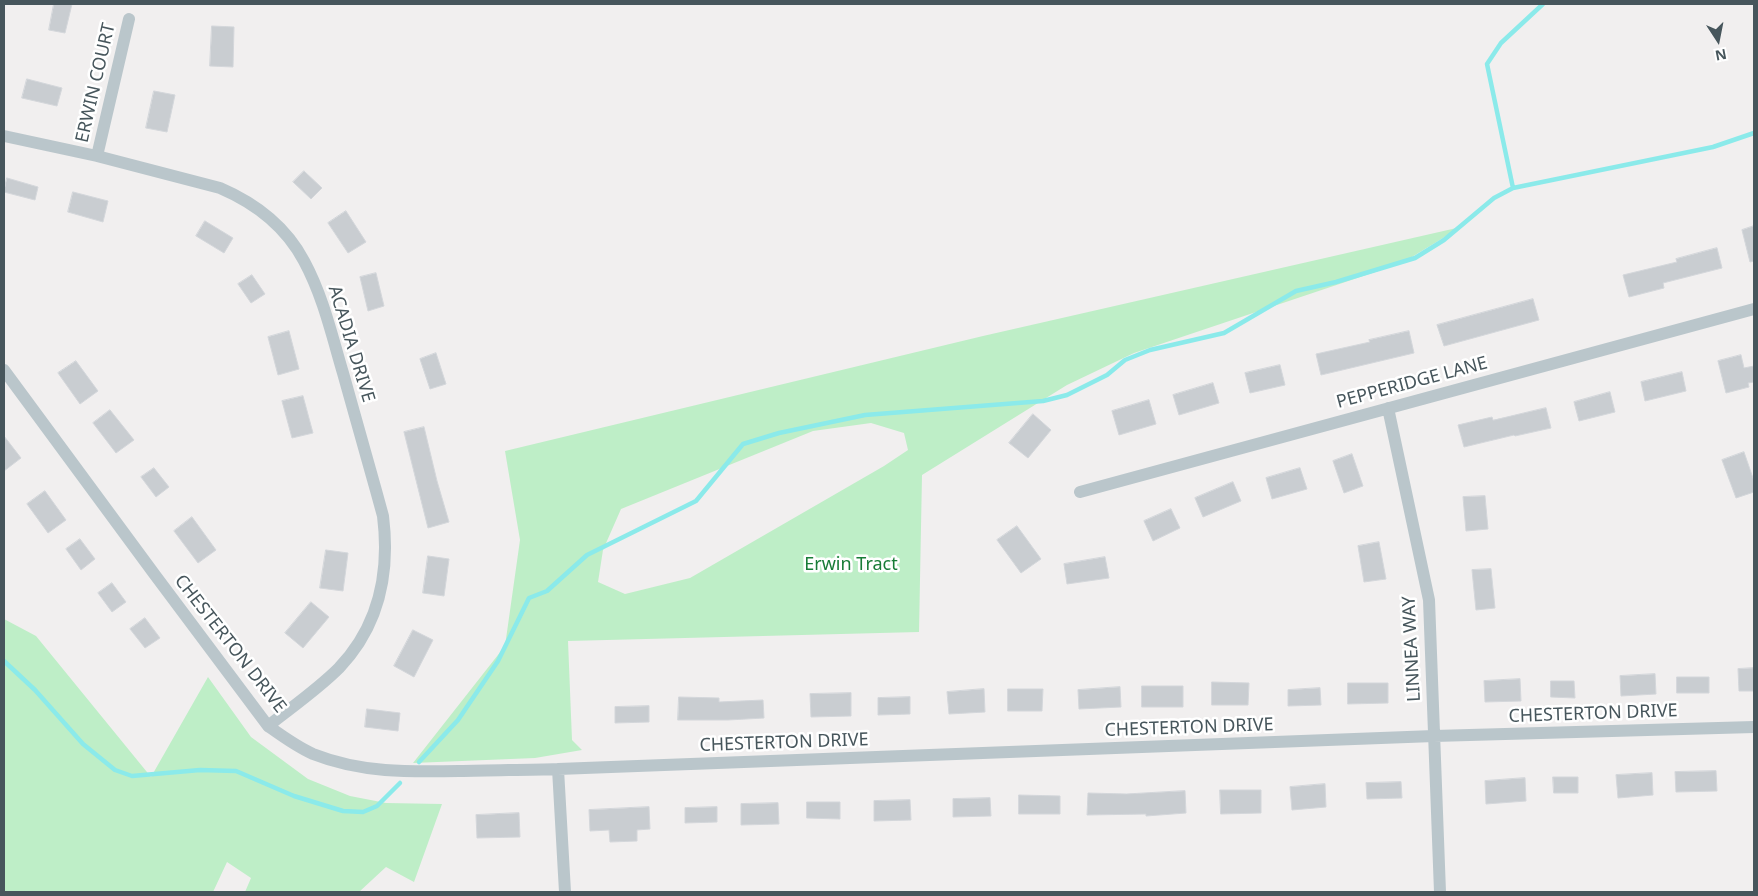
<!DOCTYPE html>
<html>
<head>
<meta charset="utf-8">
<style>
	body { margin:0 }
	#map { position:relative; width:1758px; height:896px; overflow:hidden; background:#f1efef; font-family:"Noto Sans",sans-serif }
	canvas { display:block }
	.frame { position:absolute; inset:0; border:5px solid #47565c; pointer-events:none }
	.north { position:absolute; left:1693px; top:15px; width:50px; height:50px; -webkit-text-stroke:4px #fff; paint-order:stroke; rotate:169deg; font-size:14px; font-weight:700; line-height:20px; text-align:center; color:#47565c }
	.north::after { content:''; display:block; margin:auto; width:18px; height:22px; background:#47565c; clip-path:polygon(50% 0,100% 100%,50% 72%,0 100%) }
</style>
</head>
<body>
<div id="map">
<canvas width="1758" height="896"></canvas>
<div class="frame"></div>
<div class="north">N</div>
</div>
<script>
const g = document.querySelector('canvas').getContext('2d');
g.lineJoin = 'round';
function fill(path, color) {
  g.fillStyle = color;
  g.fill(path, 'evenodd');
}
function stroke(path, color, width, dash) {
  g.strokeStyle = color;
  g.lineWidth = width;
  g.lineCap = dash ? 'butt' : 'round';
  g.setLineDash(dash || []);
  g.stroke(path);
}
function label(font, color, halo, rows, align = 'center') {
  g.font = font + ' "Noto Sans",sans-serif';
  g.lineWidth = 5;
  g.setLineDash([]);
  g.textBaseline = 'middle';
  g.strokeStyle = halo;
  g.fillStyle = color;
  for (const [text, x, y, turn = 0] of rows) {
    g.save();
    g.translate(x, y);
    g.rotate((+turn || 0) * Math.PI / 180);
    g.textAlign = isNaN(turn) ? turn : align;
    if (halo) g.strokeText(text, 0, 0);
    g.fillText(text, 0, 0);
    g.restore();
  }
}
const green = new Path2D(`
	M1461,227L1402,263L1134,353L1067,385L922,475L919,632L568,641L572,740L582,750L535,758L413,763L505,646L520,540L505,451L983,336ZM871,423L904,433L908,450L884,466L690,578L625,594L598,582L603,550L621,509L813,431Z
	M4,619L36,636L151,777L208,677L251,737L308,779L350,796L386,803L442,804L414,882L386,867L359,892H245L251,878L227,862L213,892H4Z`);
const stream = new Path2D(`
	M1513,188L1487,64L1501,43L1543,4
	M4,661L35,690L83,744L115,770L132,776L200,770L236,771L294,796L343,811L363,812L377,806L400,783
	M419,762L458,720L498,661L529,598L547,591L587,555L696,501L743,444L779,433L865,415L1043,401L1067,395L1107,375L1125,360L1150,350L1224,333L1296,291L1336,282L1415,258L1444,240L1494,198L1513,188L1713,147L1754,133`);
const building = new Path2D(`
	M54,4H72L65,33L49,30Z
	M212,26L234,27L233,67L210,66Z
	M27,79L62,88L57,106L22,98Z
	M154,91L175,95L167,132L146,128Z
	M304,171L322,188L311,199L293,182Z
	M7,178L38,187L35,200L4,192Z
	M73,192L108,201L103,222L68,212Z
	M346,211L366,242L348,253L328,223Z
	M205,221L233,238L224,253L196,236Z
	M1754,226V261L1750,262L1742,230Z
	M1717,248L1722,268L1663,283L1664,288L1629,297L1623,275L1677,262L1676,259Z
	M376,273L384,306L368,311L360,277Z
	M252,275L265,294L251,303L238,284Z
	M1533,299L1539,320L1444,346L1437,325Z
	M289,331L299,369L278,375L268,337Z
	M1409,331L1414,353L1321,375L1316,354L1370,342L1369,340Z
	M436,353L446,384L430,389L420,359Z
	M1741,355L1744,368L1754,366V382L1748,383L1749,387L1726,393L1718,361Z
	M76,361L98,391L80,404L58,373Z
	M1280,365L1285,385L1250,393L1245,373Z
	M1682,372L1686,391L1645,401L1641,382Z
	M1213,383L1219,403L1179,415L1173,395Z
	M1610,392L1615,412L1579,421L1574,402Z
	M303,396L313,433L292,438L282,401Z
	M1149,400L1156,424L1119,435L1112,411Z
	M1546,408L1551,428L1515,436L1514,435L1464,447L1458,425L1492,417L1493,420Z
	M110,410L134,440L116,453L93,423Z
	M1033,414L1051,430L1028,458L1009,443Z
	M424,427L437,481L449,522L428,528L404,432Z
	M4,436L21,458L4,471Z
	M1744,452L1754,481V492L1736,498L1722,460Z
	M1352,454L1363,486L1344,493L1333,461Z
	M154,468L169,487L156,497L141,477Z
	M1300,468L1307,489L1272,499L1266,478Z
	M1233,482L1241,501L1203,517L1195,498Z
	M45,491L66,520L48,533L27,504Z
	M1485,496L1488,529L1466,531L1463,497Z
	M1171,509L1180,528L1153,541L1144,521Z
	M192,517L216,550L198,563L174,531Z
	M1017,526L1041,559L1021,573L997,540Z
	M80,539L95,559L81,570L66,549Z
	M1379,542L1386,579L1364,582L1358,546Z
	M326,550L348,553L343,591L320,588Z
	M428,556L449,559L444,596L423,593Z
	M1105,557L1109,578L1067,584L1064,564Z
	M1491,569L1495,608L1476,610L1472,570Z
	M112,583L126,602L112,612L98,593Z
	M311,602L329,617L303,648L285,633Z
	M145,618L160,638L145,648L130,629Z
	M413,630L433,640L414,677L394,666Z
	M1754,668V691H1739L1738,669Z
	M1655,674L1656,694L1621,696L1620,676Z
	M1677,677H1709V693H1677Z
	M1520,679L1521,701L1485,702L1484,681Z
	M1551,681H1574L1575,698L1551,697Z
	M1212,682L1249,683L1248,705H1212Z
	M1348,683H1388V703L1348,704Z
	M1142,686H1183V707H1142Z
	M1120,687L1121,707L1079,709L1078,690Z
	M1320,688L1321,705L1288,706V690Z
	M984,689L985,712L949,714L947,692Z
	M1008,689H1043L1042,711H1008Z
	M851,693V716L811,717L810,694Z
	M679,697L719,698V702L763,700L764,718L728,720H678Z
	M910,697V714L878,715V698Z
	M649,706V722L615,723V707Z
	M367,709L400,713L398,731L365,727Z
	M1716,771L1717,791L1676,792L1675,772Z
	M1652,773L1653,795L1618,798L1616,775Z
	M1553,777H1578V793H1554Z
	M1525,778L1526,801L1486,804L1485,781Z
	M1401,782L1402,798L1367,799L1366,783Z
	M1325,784L1326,807L1292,810L1290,787Z
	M1220,790H1261V813L1221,814Z
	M1185,791L1186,813L1146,816V814L1087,815L1088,793L1126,794Z
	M1019,795L1060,796V814H1019Z
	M990,798L991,816L953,817V799Z
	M910,800L911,820L874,821V801Z
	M807,802H840V819L807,818Z
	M778,803L779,824L741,825V804Z
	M649,807L650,829L637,830V841L610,842L609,830L590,831L589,810Z
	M717,807V822L685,823V808Z
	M519,813L520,837L477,838L476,815Z`);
const minor = new Path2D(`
	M4,136L97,156L220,188C255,203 286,227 304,261C323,296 332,336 343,373C356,420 370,468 383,516C390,572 380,625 339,668C318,689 292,707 268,726
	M97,156L129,19
	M4,370L155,575L268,726C282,736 297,747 313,754C361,773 409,772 459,771C492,770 525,770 558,769L1434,736L1754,727
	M1388,408L1429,600L1440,892
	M1080,492L1754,309
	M558,769L565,892`);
const streetNames = [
	["ERWIN COURT",96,83,-77],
	["ACADIA DRIVE",351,344,73],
	["PEPPERIDGE LANE",1412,383,-15],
	["CHESTERTON DRIVE",230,644,52],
	["LINNEA WAY",1412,649,-93],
	["CHESTERTON DRIVE",1593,714,-2],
	["CHESTERTON DRIVE",1189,728,-2],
	["CHESTERTON DRIVE",784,743,-2]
];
const parkNames = [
	["Erwin Tract",851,565]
];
fill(green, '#beeec7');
stroke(stream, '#8beaea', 4.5);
fill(building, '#c9cdd1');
stroke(building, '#d3d6da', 1);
stroke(minor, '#bac6cb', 12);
label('18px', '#47565c', '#fff', streetNames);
label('18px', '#187c37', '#fff', parkNames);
</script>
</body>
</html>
